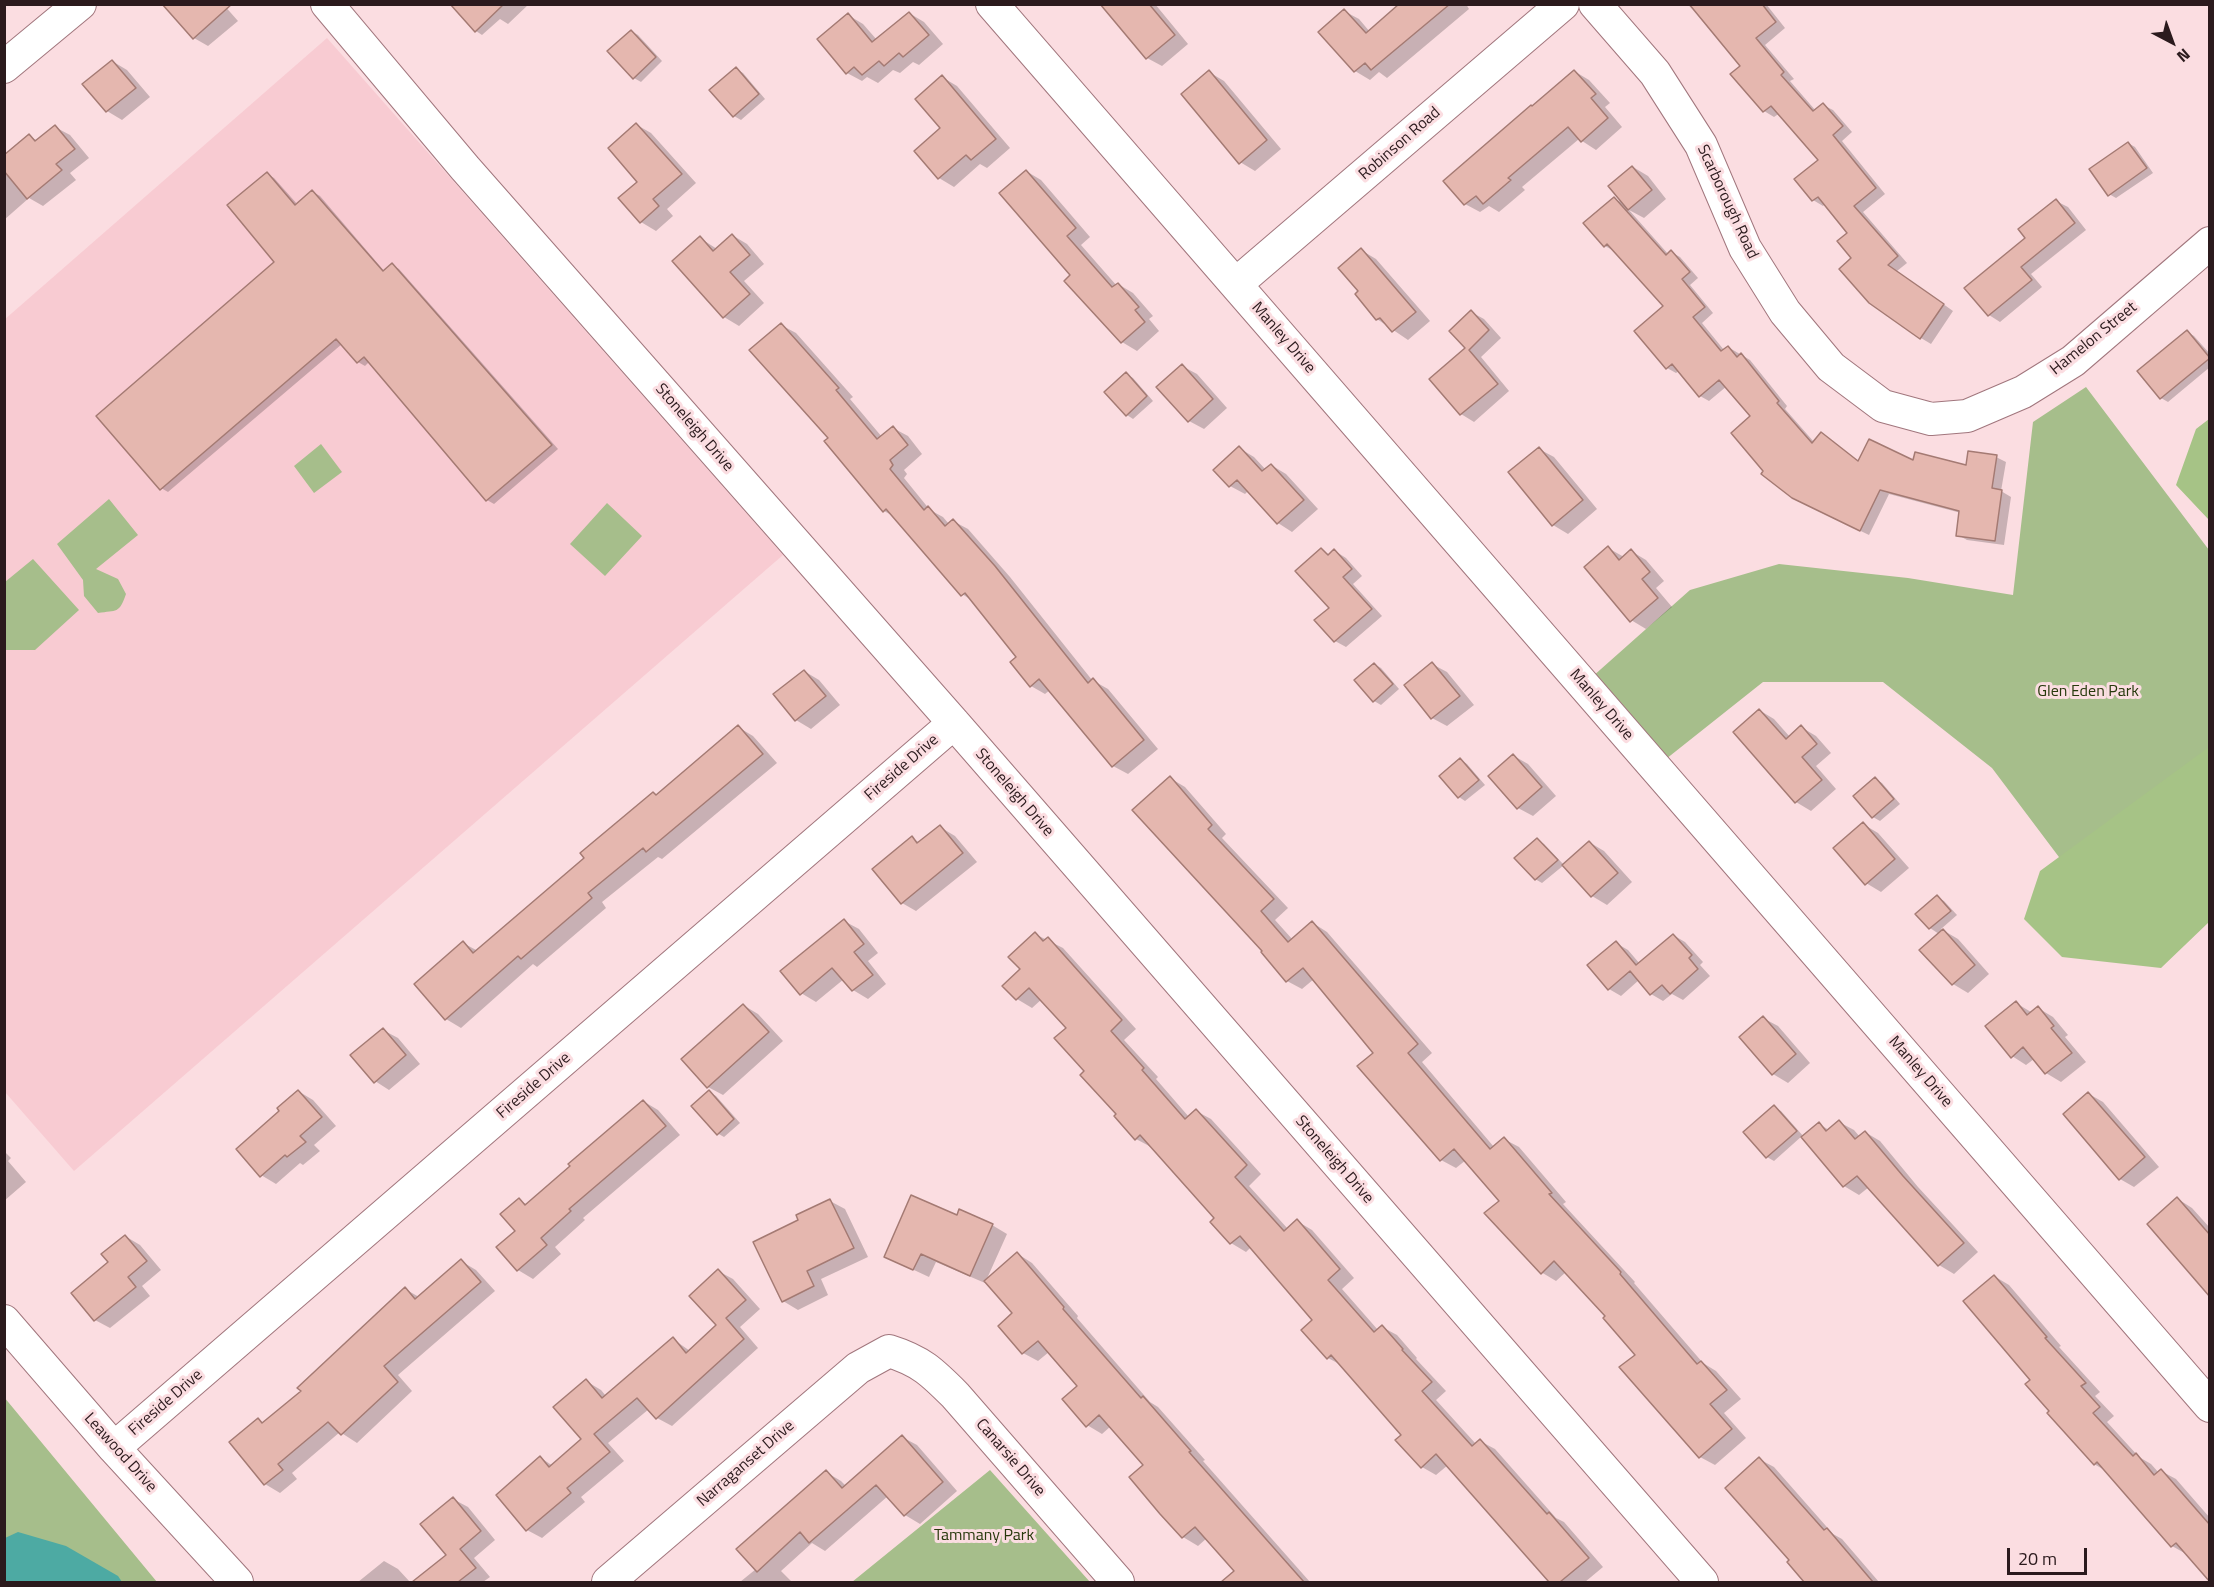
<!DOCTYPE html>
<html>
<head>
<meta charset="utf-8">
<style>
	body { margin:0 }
	#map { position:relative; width:2214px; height:1587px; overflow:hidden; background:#fbdde1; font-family:"Titillium Web",sans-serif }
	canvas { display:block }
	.frame { position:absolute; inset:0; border:6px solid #2b1a1d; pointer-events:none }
	.north { position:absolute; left:2142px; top:12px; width:60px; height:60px; -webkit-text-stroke:4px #fbdde1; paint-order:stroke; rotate:139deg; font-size:16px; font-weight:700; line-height:24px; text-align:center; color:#2b1a1d }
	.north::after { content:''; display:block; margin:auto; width:21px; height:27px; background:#2b1a1d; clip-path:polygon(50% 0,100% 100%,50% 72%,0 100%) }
	.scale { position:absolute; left:2007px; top:1548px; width:80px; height:27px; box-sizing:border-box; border:3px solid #2b1a1d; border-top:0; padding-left:8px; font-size:18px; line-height:21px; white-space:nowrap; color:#2b1a1d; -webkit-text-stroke:4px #fbdde1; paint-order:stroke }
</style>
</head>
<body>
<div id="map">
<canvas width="2214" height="1587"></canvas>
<div class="frame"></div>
<div class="north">N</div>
<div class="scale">20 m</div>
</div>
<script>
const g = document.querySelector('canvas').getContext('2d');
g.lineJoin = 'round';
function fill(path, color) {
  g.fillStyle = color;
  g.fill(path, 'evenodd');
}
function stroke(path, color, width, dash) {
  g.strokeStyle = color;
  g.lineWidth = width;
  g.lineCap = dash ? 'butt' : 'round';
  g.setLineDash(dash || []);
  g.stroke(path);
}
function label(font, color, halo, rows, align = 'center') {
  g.font = font + ' "Titillium Web",sans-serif';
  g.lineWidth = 6;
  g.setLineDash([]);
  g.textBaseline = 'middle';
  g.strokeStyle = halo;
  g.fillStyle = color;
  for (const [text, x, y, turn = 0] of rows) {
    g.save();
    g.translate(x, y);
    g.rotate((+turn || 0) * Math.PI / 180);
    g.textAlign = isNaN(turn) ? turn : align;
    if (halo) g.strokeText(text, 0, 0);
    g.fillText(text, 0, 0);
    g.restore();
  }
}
const built = new Path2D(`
	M327,38L783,555L74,1171L5,1092L4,320Z`);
const green = new Path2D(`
	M2086,387L2209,550V793L2086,893L1992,768L1883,682H1763L1666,759L1592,677L1690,590L1779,564L1908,578L2013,595L2033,422Z
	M321,444L342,472L314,493L294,466Z
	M109,499L138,535L96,569L118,579L126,594C119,614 117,610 98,613L84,596L83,580L57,544Z
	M607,503L642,536L605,576L570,544Z
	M33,559L79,610L35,650H5V582Z
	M4,1397L157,1582H5Z
	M990,1470L1090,1582H852Z`);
const forest = new Path2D(`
	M2209,419V520L2176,485L2196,429Z
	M2209,747V922L2161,968L2062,957L2024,919L2040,871Z`);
const water = new Path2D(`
	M18,1532L66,1546L118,1576L122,1582H5V1538Z`);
const shadow = new Path2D(`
	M223,4L238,21L208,46L194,38Z
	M455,4H529L508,24L500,19L482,35L476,31Z
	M1102,4H1155L1188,44L1162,66L1147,58Z
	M1401,4H1466L1469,9L1387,78L1379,72L1370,80L1355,71L1320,32L1344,11L1359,19L1370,32Z
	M1687,4H1766L1785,28L1765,45L1794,79L1790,81L1816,111L1823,105L1833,110L1852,132L1842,141L1885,194L1863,212L1907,263L1897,271L1953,311L1931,344L1921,338L1854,258L1849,233L1825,204L1823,206L1813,200L1821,160L1780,113L1774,117L1764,111L1733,74L1742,66L1699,15Z
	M909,13L924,22L943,44L919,65L913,62L900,73L893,70L878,83L867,77L862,81L847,73L848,15L863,24L877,40Z
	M631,31L638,35L662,61L641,82L634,78Z
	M112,61L127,70L150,97L122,120L107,111L84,84Z
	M736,69L743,73L765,99L741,120L734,116Z
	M1574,71L1589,80L1610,103L1605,107L1622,127L1596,150L1579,139L1522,187L1525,190L1499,212L1489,206L1480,212L1465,204L1533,108Z
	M1209,72L1224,81L1281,149L1255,171L1240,162Z
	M942,77L957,86L1010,148L987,168L980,164L954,187L939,178L943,128Z
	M637,125L651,133L696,183L667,209L673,216L656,231L641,222L620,198L640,182Z
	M55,127L70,135L89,158L70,173L76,180L43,206L29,198L4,220V157L29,136L38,141Z
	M2128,143L2135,147L2153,173L2116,198L2109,194Z
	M1633,167L1648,176L1666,199L1644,218L1629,210L1669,255L1671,252L1680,257L1698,278L1690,285L1713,313L1702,323L1724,350L1728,347L1750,360L1787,406L1785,409L1814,442L1821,433L1860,462L1914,463L1967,467L1996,457L2006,462L2001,491L2011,497L2004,545L1967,540L1958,535L1961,513L1889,494L1869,535L1803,503L1765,471L1752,416L1727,386L1709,401L1700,396L1679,371L1676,373L1667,368L1665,306L1614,251L1605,246L1615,199L1625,204Z
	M1026,171L1041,180L1090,237L1081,245L1117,286L1118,284L1133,293L1153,316L1149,319L1159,331L1137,351L1122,342L1066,281L1072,275Z
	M267,174L274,178L298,205L313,192L320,196L385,272L392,265L399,269L558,449L494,504L487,500L369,362L365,366L358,362L342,344L168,492L161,488L276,262Z
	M2056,201L2068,207L2086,230L2031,274L2042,287L2000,322L1989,315L2027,238Z
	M732,235L747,244L764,264L744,281L764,303L739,326L724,317L700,238L717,249Z
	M1361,250L1376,259L1430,321L1408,340L1377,319L1361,291Z
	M1471,312L1484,319L1501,338L1481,357L1509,391L1474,422L1461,414L1431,379L1467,348Z
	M781,325L796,333L853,397L850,399L882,437L893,428L908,436L922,454L904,470L907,474L904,478L930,510L943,517L949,524L953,521L968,529L1010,577L1092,680L1108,689L1158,749L1128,774L1113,766L1050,690L1045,694L1031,686L1018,657L973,601L962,594L895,517L884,511L830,438Z
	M2187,332L2194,336L2210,354V367L2168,402L2161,398Z
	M1182,366L1197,374L1227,408L1204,429L1189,421Z
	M1126,374L1133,378L1153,401L1133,419L1127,415Z
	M1239,448L1254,457L1266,470L1271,465L1286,474L1318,509L1292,532L1278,523L1248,491L1245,494L1230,486Z
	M1539,449L1554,457L1597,509L1568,534L1553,525Z
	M1608,548L1624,557L1631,551L1646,560L1664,581L1656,588L1672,607L1646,629L1631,620Z
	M1321,550L1330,555L1335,551L1346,558L1362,576L1353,584L1382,616L1346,647L1335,641Z
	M1374,664L1381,668L1399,689L1381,705L1374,701Z
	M1432,664L1447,672L1474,705L1447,726L1432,718Z
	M804,671L819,680L840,705L811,729L796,720Z
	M1759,710L1774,719L1790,737L1801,727L1816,736L1831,753L1816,766L1836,789L1811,811L1796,802Z
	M738,727L753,736L777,763L662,859L658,857L602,902L606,908L537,967L533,964L461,1028L446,1019L416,984L463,943L478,951Z
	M1514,756L1528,764L1556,796L1533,816L1518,808Z
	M1461,760L1467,764L1485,785L1465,801L1459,797Z
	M1170,778L1185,787L1226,834L1222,838L1288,908L1275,920L1293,940L1313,923L1327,932L1432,1053L1422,1062L1494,1147L1504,1139L1519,1147L1566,1202L1563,1204L1635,1282L1634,1283L1703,1363L1716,1371L1741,1399L1724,1413L1746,1438L1715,1465L1700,1457L1637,1355L1607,1316L1566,1272L1556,1281L1541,1272L1501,1201L1466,1160L1456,1168L1441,1160L1375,1054L1314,979L1302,989L1287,981Z
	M1875,779L1882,783L1900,804L1880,821L1873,817Z
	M1863,824L1878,833L1909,868L1881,892L1866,883Z
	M940,827L955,836L977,862L916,911L902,903L912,838L920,843Z
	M1537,840L1544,844L1564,865L1542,883L1535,879Z
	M1589,842L1604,851L1632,882L1607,905L1592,896L1564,865Z
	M1937,897L1944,901L1957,915L1941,929L1958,939L1989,974L1968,993L1953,984L1921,950L1939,934L1930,928L1917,914Z
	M844,921L859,929L878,953L868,961L886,984L868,999L853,990L844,979L816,1002L801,993Z
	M1035,934L1063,948L1136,1029L1124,1040L1158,1077L1156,1079L1189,1117L1196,1111L1211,1119L1261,1174L1249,1186L1288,1229L1297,1221L1312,1230L1354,1278L1342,1289L1378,1330L1382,1327L1397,1335L1417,1358L1416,1359L1446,1391L1436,1400L1476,1444L1480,1441L1495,1449L1556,1518L1564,1522L1603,1567L1585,1582H1551L1448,1465L1436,1475L1422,1467L1403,1435L1343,1366L1328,1358L1314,1320L1251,1247L1246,1252L1231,1243L1216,1218L1152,1146L1151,1147L1136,1139L1086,1071L1068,1028L1042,999L1032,1008L1017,999L1022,969Z
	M1673,935L1685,942L1703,962L1700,965L1710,976L1683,1000L1672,994L1663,1001L1651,994L1639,980L1621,996L1609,989L1616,943L1628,950L1640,964Z
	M2016,1003L2031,1012L2038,1008L2053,1017L2068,1035L2065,1037L2086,1062L2061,1082L2046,1073L2034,1059L2026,1065L2012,1056Z
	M743,1005L758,1014L783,1041L723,1095L708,1087Z
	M1763,1018L1778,1026L1810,1063L1788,1083L1773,1074Z
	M383,1030L398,1038L420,1064L389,1090L375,1081Z
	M298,1091L313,1100L336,1126L314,1145L320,1151L303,1165L300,1163L276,1184L261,1175L281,1111Z
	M709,1092L716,1096L740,1123L724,1137L717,1133Z
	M2089,1094L2103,1102L2159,1167L2134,1187L2120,1179Z
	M643,1101L658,1110L680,1135L583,1218L585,1220L555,1247L561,1254L533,1279L518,1270L519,1200L528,1205Z
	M1774,1107L1781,1111L1804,1137L1819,1124L1829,1130L1839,1122L1854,1130L1860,1137L1865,1132L1880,1141L1918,1187L1978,1252L1954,1274L1939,1265L1869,1187L1859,1195L1844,1186L1802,1136L1774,1161L1767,1157Z
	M4,1151L11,1158L8,1161L26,1182L4,1201Z
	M2178,1199L2192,1208L2210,1228V1290Z
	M830,1201L845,1209L868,1257L821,1279L828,1295L798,1310L783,1301L800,1221Z
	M958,1217L992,1225L1007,1234L985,1283L936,1262L929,1277L886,1257Z
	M125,1236L140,1245L161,1270L142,1286L150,1296L110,1328L95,1320L110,1263Z
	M1018,1254L1032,1263L1078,1316L1077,1318L1150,1402L1158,1407L1205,1460L1203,1461L1310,1582H1225L1237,1571L1207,1538L1198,1546L1183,1537L1131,1477L1145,1465L1111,1426L1102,1434L1087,1425L1079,1386L1049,1352L1038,1361L1023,1353L1014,1314Z
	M461,1261L476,1270L495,1291L398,1375L412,1391L357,1443L340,1432L292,1473L297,1479L280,1493L265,1484L231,1442L258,1420L264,1423L303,1391L405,1289L419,1297Z
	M718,1271L733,1279L760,1309L740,1327L758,1348L672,1426L657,1418L649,1409L608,1443L624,1461L581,1497L585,1502L542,1538L527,1530L541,1458L553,1466L583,1440L586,1381L601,1390L606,1396L673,1339L690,1351L718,1325Z
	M1994,1276L2009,1285L2061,1346L2059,1347L2100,1392L2095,1396L2114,1416L2107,1422L2139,1457L2151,1464L2159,1473L2161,1471L2176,1479L2210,1518V1580L2188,1555L2172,1546L2108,1472L2094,1464L2051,1411L2032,1380Z
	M902,1437L917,1445L957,1491L920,1524L905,1515L888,1496L825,1551L812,1543L781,1571L792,1582H740L756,1569L826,1472L841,1481L846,1486Z
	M1759,1459L1774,1467L1833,1534L1842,1539L1879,1582H1807L1789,1563L1792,1560Z
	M453,1499L468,1507L495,1540L474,1558L490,1577L483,1582H455L439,1563L448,1556Z
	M384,1561L398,1569L410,1582H358Z`);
const building = new Path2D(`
	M162,4H232L193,39Z
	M450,4H504L475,32Z
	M1100,4H1149L1175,35L1146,59Z
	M1399,4H1450L1371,70L1365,63L1354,72L1318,32L1344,9L1366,33Z
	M1689,4H1762L1776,22L1756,38L1784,72L1781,75L1813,111L1823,103L1843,126L1833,135L1876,188L1854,206L1898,256L1888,265L1944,304L1920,339L1869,303L1839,269L1851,258L1837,241L1847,233L1818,197L1812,201L1794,179L1818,160L1771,106L1763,112L1730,74L1740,66Z
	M909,12L929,35L903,57L899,53L884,66L879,61L862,75L854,67L846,74L817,39L848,13L872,42Z
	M631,30L656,57L633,79L607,51Z
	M112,60L136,88L106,112L82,84Z
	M736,67L759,94L733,117L709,90Z
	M1209,70L1267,140L1239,164L1181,94Z
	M1574,70L1596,94L1591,98L1608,118L1581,142L1568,127L1508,178L1511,180L1483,204L1476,196L1464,205L1443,181L1531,105L1532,106Z
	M942,75L996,139L971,160L966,155L938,179L914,151L940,128L915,99Z
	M636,123L682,174L653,199L659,206L640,223L618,198L637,182L608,148Z
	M55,125L75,149L56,164L62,170L27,199L4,171V155L29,134L35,141Z
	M2128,142L2147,168L2108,196L2089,169Z
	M1632,166L1652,190L1628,210L1608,186Z
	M1026,170L1076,228L1067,236L1112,287L1118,283L1139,307L1135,310L1145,322L1121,343L1064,281L1070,275L999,193Z
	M267,172L295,205L312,190L383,271L392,263L552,445L486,501L364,357L357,363L336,339L160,490L96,416L274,262L227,205Z
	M1614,197L1666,255L1671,250L1690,272L1682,279L1705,307L1693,317L1721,351L1728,346L1737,357L1741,353L1779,401L1777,403L1812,443L1821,432L1858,461L1869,439L1913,460L1915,452L1966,465L1968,451L1997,455L1992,488L2002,490L1995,541L1956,536L1959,511L1880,490L1860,531L1792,498L1761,474L1763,471L1731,433L1750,416L1719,380L1699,397L1672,364L1666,369L1634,331L1663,306L1607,244L1604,247L1583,223Z
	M2056,199L2075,223L2021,267L2032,280L1988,316L1964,288L2025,238L2018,229Z
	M732,234L750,255L730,272L750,294L723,318L672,261L700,236L713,251Z
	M1361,248L1416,312L1392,332L1380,318L1376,320L1355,294L1358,291L1338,268Z
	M1471,310L1489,330L1469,350L1498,384L1460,415L1429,379L1465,348L1449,331Z
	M781,323L839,388L836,390L877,439L893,426L908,445L890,460L893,465L890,469L924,510L928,506L945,526L953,519L995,566L1088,683L1093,678L1144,740L1112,767L1039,679L1030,687L1010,662L1016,657L965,593L961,596L886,509L883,512L824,441L828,438L749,350Z
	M2187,330L2210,358L2160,399L2137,371Z
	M1182,364L1213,399L1188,422L1156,387Z
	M1126,372L1147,396L1126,416L1104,392Z
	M1239,446L1262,471L1271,464L1304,500L1277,524L1237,480L1229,487L1213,470Z
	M1539,447L1583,500L1552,526L1508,472Z
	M1608,546L1619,560L1631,549L1650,572L1642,579L1658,598L1630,622L1584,567Z
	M1321,548L1328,555L1334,549L1352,569L1343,577L1372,609L1334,642L1314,620L1329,608L1295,571Z
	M1432,662L1460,696L1431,719L1404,685Z
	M1374,663L1393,684L1373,702L1354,680Z
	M804,670L826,696L795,721L773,694Z
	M1759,709L1786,739L1801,725L1817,744L1802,757L1822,780L1795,803L1733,732Z
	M738,725L763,754L646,852L643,848L588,893L592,898L521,959L518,956L445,1020L414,984L463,941L473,953L584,858L580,853L653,792L656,795Z
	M1513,754L1542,787L1517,809L1488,776Z
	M1460,758L1479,780L1458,798L1439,776Z
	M1170,776L1212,825L1208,829L1274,899L1261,911L1288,942L1312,921L1418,1044L1408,1053L1490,1149L1504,1137L1552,1193L1549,1194L1621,1272L1620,1274L1697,1364L1701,1361L1727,1390L1710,1404L1732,1429L1699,1458L1619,1367L1635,1355L1603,1318L1605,1316L1554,1261L1541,1274L1484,1213L1499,1201L1454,1149L1440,1161L1357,1066L1373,1053L1303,968L1286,982L1261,952L1262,951L1132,810Z
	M1875,777L1894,799L1872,818L1853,796Z
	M1863,822L1895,859L1865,885L1833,848Z
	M940,825L963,853L901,904L872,869L912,836L917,843Z
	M1537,838L1558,860L1535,880L1514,858Z
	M1589,841L1618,873L1591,897L1562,865Z
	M1937,895L1951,911L1929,929L1915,914Z
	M844,919L864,944L854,952L873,975L852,991L832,968L800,995L780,971Z
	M1943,929L1975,965L1952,985L1919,950Z
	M1035,932L1043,941L1048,937L1122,1020L1111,1031L1144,1068L1142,1070L1185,1119L1196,1109L1247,1165L1235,1177L1284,1231L1297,1219L1340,1269L1328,1280L1374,1332L1382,1325L1403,1349L1402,1350L1432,1382L1422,1391L1472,1446L1480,1439L1547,1514L1549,1512L1589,1558L1560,1582H1549L1436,1454L1421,1468L1395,1440L1401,1435L1331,1355L1327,1359L1301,1330L1312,1320L1240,1236L1230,1244L1210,1222L1214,1218L1181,1181L1140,1135L1135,1140L1114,1116L1116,1114L1080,1075L1084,1071L1054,1038L1066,1028L1029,988L1016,1000L1002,986L1020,969L1008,957Z
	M1673,934L1692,955L1689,958L1698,969L1670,994L1662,985L1650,995L1630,971L1608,990L1587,965L1616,941L1636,965Z
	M2016,1001L2027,1015L2038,1006L2054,1026L2051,1028L2072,1053L2045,1074L2023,1047L2011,1058L1985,1026Z
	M743,1004L769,1032L707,1088L681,1059Z
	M1763,1016L1796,1054L1772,1075L1739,1037Z
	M383,1028L406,1055L374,1083L350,1055Z
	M298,1090L322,1117L300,1136L306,1142L287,1157L285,1155L260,1177L236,1149L279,1111L277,1108Z
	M709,1090L734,1119L717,1135L691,1106Z
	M2088,1092L2145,1157L2119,1180L2063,1114Z
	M643,1100L666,1126L569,1209L571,1211L541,1238L547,1245L517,1271L496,1247L515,1231L500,1214L519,1198L525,1205L570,1166L568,1164Z
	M1774,1105L1797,1131L1766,1158L1743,1132Z
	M1839,1120L1855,1139L1865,1131L1903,1176L1964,1243L1938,1266L1857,1176L1843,1187L1801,1137L1819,1122L1826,1131Z
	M911,1195L957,1215L959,1209L993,1224L970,1276L921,1254L913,1270L884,1257Z
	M2177,1197L2210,1235V1297L2147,1224Z
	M830,1199L854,1248L807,1271L814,1286L782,1302L753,1242L798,1220L796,1215Z
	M125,1235L147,1261L128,1277L136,1287L94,1321L71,1293L108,1262L101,1254Z
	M1017,1252L1064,1307L1063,1309L1141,1398L1143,1396L1191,1451L1189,1452L1304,1582H1221L1234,1571L1195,1527L1182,1538L1160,1514L1129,1477L1143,1465L1099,1415L1086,1427L1062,1399L1077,1386L1038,1341L1022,1354L998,1326L1012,1313L984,1281Z
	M461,1259L481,1282L384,1366L398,1382L341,1435L328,1422L278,1464L283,1470L264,1485L229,1442L258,1418L262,1423L301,1391L297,1388L405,1287L415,1299Z
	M718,1269L746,1300L726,1318L744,1339L656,1419L637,1398L594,1434L610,1452L567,1488L571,1493L526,1531L496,1495L540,1456L549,1467L581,1439L553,1407L586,1379L602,1398L673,1337L686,1353L716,1325L689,1296Z
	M1994,1275L2047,1337L2045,1338L2086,1383L2081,1386L2100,1407L2093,1413L2133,1456L2136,1453L2154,1475L2161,1469L2210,1525V1582L2176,1543L2171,1547L2097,1462L2094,1465L2047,1413L2049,1411L2025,1384L2030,1380L1963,1301Z
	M902,1435L943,1482L904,1516L876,1485L809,1543L800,1532L757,1572L736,1549L826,1470L842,1488Z
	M1759,1457L1824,1530L1827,1528L1873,1582H1804L1787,1562L1789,1560L1725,1488Z
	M453,1497L481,1531L460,1549L476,1568L458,1582H412L446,1555L420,1524Z`);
const minor = new Path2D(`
	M327,4L465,168L954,723L1702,1582
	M992,4L2210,1406
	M1595,4L1655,73L1701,145L1745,248L1785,312L1831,367L1883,406L1931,419L1967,416L2023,392L2073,361L2210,243
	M4,67L80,4
	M1236,284L1563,4
	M4,1321L114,1448L237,1582
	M114,1448L954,723
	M608,1582L858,1368L889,1351C921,1361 932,1372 955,1395L1118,1582`);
const streetNames = [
	["Robinson Road",1400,144,-41],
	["Scarborough Road",1727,202,65],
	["Manley Drive",1283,338,49],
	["Hamelon Street",2094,339,-39],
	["Stoneleigh Drive",694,428,49],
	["Manley Drive",1601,705,49],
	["Fireside Drive",902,768,-41],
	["Stoneleigh Drive",1014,793,49],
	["Manley Drive",1920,1072,49],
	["Fireside Drive",534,1086,-41],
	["Stoneleigh Drive",1334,1160,49],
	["Fireside Drive",166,1403,-41],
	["Leawood Drive",120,1453,48],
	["Canarsie Drive",1010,1458,49],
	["Narraganset Drive",746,1464,-41]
];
const parkNames = [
	["Glen Eden Park",2088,692],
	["Tammany Park",984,1536]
];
fill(built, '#f8cbd2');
fill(green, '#a6be8b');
fill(forest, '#a6c386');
fill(water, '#4daaa3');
fill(shadow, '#0003');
fill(building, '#e5b7af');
stroke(building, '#a47a73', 1.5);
stroke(minor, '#a1767d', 34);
stroke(minor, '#fff', 32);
label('16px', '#2b1a1d', '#fbdde1', streetNames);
label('16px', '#27390c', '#fbdde1', parkNames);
</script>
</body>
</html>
